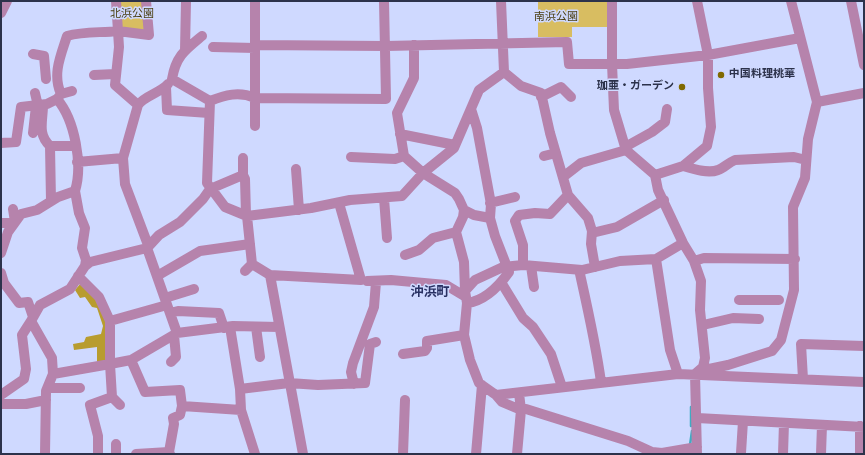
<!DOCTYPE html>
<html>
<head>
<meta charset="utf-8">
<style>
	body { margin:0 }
	#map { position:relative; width:865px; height:455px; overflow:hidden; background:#cfd9ff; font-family:"Source Sans 3",sans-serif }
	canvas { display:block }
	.frame { position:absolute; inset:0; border:2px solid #2c324b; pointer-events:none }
</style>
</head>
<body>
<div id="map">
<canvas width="865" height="455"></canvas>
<div class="frame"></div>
</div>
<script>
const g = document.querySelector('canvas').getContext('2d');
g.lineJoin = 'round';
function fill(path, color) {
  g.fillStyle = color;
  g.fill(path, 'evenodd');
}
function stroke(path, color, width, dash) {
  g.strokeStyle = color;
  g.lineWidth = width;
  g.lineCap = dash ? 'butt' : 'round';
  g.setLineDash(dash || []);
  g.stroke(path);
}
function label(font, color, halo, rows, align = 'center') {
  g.font = font + ' "Source Sans 3","Noto Sans JP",sans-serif';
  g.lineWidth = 3;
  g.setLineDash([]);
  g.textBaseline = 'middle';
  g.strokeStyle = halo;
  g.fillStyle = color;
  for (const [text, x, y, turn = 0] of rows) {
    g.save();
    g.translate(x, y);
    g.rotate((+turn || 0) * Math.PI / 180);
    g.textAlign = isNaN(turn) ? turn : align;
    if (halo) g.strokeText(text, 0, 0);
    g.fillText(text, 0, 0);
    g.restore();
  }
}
const green = new Path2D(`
	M119,1H143L145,31L121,28Z
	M538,1H607V27H572V37H538Z`);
const forest = new Path2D(`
	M81,283C91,292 105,307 107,322C109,335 107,350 107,363L97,364V347L74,350L73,344L84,342L86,337L101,334L103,326L97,308L92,307L85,297L80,298L75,290Z`);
const stream = new Path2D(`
	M691,407V426
	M690,445L692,431`);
const minor = new Path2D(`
	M116,1L118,31L149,35L146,1
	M255,1V126
	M612,1V64L614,110L626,150L655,175
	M791,1L817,102L864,93
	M851,1L864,65
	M1,13L7,1
	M202,36C185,50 176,56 172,79L210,101
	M255,45L386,46L567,42L569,64H627L708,55L800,38
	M414,45V78L397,113L404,156L423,173L455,193L459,199L464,210L463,217L456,232L464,262L465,291
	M213,47L255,48
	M185,50L186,1
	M33,54L44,56L46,79
	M504,72L521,86L541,93L550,133L568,195L588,218L592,231L591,244L595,267
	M94,75L115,74
	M166,87L167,110L209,113
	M35,93L38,106
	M61,94L72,91
	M541,97L561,87L571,97
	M57,99L61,94C52,74 61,55 67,36C84,31 101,33 118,31L119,47L115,85L138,105L123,158L125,184L148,245
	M43,105C43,121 37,134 50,146
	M138,105C144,96 160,93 168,84
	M33,133L36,106
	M400,134L455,145
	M1,143L16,142L21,107L47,104L57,99C75,120 83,165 75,191L58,197L37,210L21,214L8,232L1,253
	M625,147L652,132L665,122L667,109
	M544,156L556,153
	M351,157L395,159L404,156
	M77,162L123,158
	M683,166C693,169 708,174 718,170C724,168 728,163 735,160L794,157L806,160
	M296,169L299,210
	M243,175V158
	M563,177L581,163L626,150
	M75,191L79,213L85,228L82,248L86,260L85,266
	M384,198L387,238
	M51,201L50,146H74
	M490,203L515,197
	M13,209L15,222
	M464,210L474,215L490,218
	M247,216L311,208L350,200L402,196L423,173L454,148L479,90L504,72L501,1
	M1,223H14
	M592,233L617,227L664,200
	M683,243L656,259L620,261L582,270L523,265L503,267L475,280L465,291L467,303L464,335L470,360L479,383L496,395L502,402L521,410L526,409L628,441L652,452L662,453L697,447
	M147,248L159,235L180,222L203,199L210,189L243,175L245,179L246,215
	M405,255L419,250L433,238L456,232
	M656,259L670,350L678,374
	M694,261L704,258L795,259
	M523,265V245L515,221L519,215L535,213L550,214L568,195
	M531,266L534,287
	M582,270L580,274C588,310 596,345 601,382
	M245,271L252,264
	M1,273L4,283L19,303L28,302L33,317
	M270,275L361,280L339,203
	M157,276L200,251L250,244
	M367,281L391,280L446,285L466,297
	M501,282L523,318L533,327L551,354L562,387
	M165,298L194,289
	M739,300H779
	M467,303C484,301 499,286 509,272L495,236L490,218L491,204L477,128L471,109
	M170,313L178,311L219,313L224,328
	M110,321L167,305
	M703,325L733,318L759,319
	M230,327L240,389
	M256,327L260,357
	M403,354L425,351L427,348V341L464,335
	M131,360L145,392L180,390L182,406
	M171,362L176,357L174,335
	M703,367L709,369L728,365L772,351L781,340L794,290L793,207L805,178L808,139L817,102
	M53,374L110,364V321L99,297L78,276
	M695,374L703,367L705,358L700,310L701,281L694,261L683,243L658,190L655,175L683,166L707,146L711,127L708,88V55L697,1
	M695,374L697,454
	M803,379L801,344L864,346
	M354,384L351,372L353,363L374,307L376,282
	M48,388H80
	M1,395L24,379L26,369L22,335L31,321
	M496,395L678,374L864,382
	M1,404H26L46,400
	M120,405L112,397L110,364L131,360L177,333
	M697,418L864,427
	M169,452L174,424L173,418L180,415L182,406L241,410
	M741,453L743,421
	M45,454L46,391L53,374L52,358L31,321L40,305L70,289L85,266L90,262L147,248L177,333L233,326L279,327
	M98,454V436L90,405L112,397
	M116,454V444
	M136,454L169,452L170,454
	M255,454L241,410L240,389L289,383L318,385L365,383L370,344L376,342
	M303,454L270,275L252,264L247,216L225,207L207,183L210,101C225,95 239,91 255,98L386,99L384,1
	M403,454L405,400
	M476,454L482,385
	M517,454L521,410L519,393
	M783,454L784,423
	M821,454L822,425
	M860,454V426`);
const markers = [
	[721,75,4,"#806900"],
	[682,87,4,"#806900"]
];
const parkNames = [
	["北浜公園",132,15],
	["南浜公園",556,18]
];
const poiNames = [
	["中国料理桃華",729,75],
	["珈亜・ガーデン",674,87,"right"]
];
const quarterNames = [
	["沖浜町",430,293]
];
fill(green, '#d8bd61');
fill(forest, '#b89c2f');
stroke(stream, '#3facc2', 2.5);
stroke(minor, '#b683ac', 10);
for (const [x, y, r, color] of markers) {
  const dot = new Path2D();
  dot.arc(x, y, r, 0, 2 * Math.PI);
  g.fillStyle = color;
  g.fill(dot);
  stroke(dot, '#cfd9ff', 1.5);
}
label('11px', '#4c4014', '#cfd9ff', parkNames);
label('bold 11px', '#2c324b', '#cfd9ff', poiNames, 'left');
label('bold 13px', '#283063', '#cfd9ff', quarterNames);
</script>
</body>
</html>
